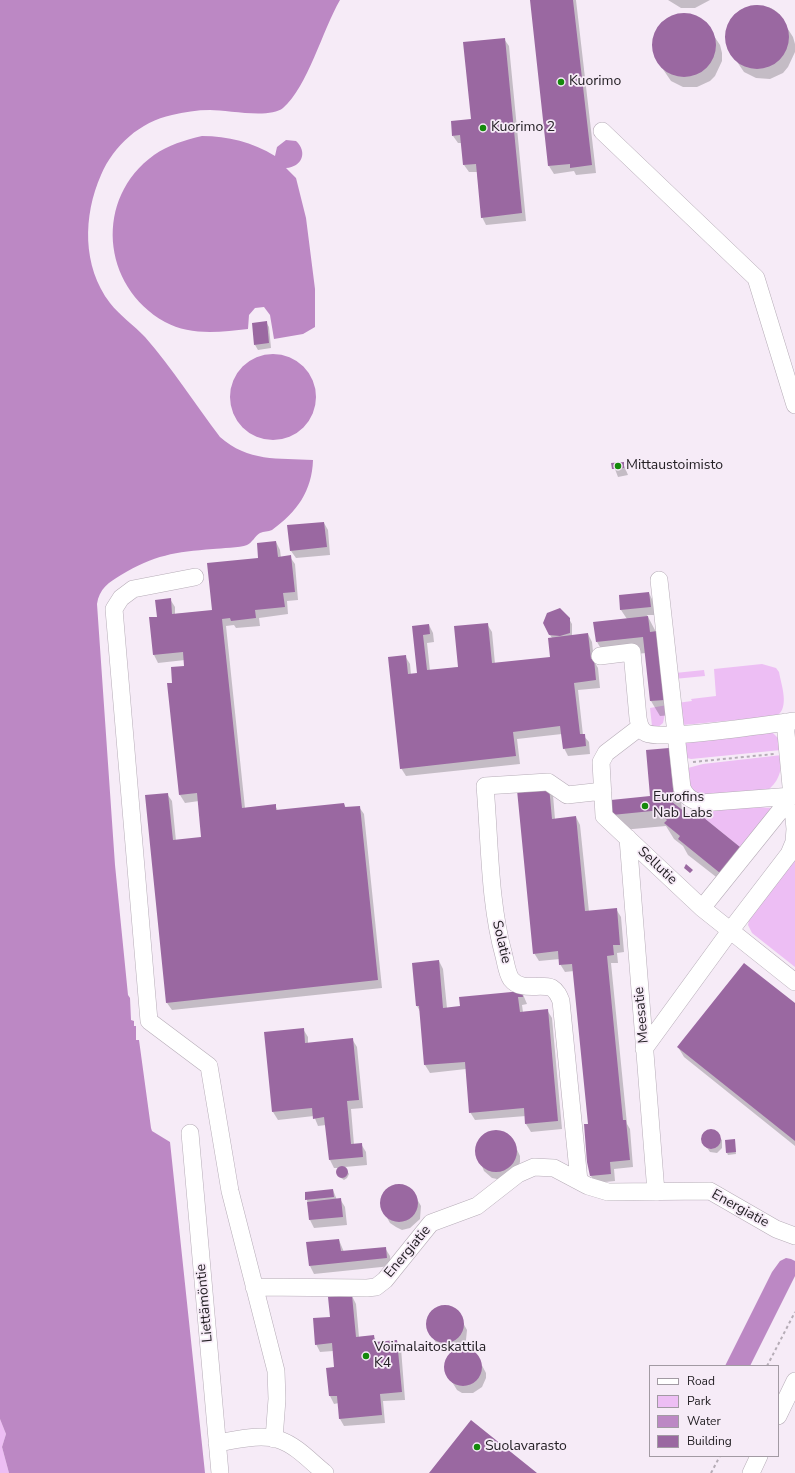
<!DOCTYPE html>
<html>
<head>
<meta charset="utf-8">
<style>
	body { margin:0 }
	#map { position:relative; width:795px; height:1473px; overflow:hidden; background:#f6ebf7; font-family:"Nunito Sans",sans-serif }
	canvas { display:block }
	.legend { position:absolute; left:649px; top:1365px; width:130px; height:92px; box-sizing:border-box; background:#f6ebf7; border:1px solid #a29aa3; margin:0; padding:5px 7px; list-style:none; font-size:12px; color:#242025 }
	.legend li { display:flex; align-items:center; gap:8px; height:20px }
	.legend b { width:20px; border:1px solid #a29aa3 }
</style>
</head>
<body>
<div id="map">
<canvas width="795" height="1473"></canvas>
<ul class="legend">
<li><b style="height:5px;background:#fff"></b>Road</li>
<li><b style="height:11px;background:#edbef4"></b>Park</li>
<li><b style="height:11px;background:#bc88c4"></b>Water</li>
<li><b style="height:11px;background:#9a68a1"></b>Building</li>
</ul>
</div>
<script>
const g = document.querySelector('canvas').getContext('2d');
g.lineJoin = 'round';
function fill(path, color) {
  g.fillStyle = color;
  g.fill(path, 'evenodd');
}
function stroke(path, color, width, dash) {
  g.strokeStyle = color;
  g.lineWidth = width;
  g.lineCap = dash ? 'butt' : 'round';
  g.setLineDash(dash || []);
  g.stroke(path);
}
function label(font, color, halo, rows, align = 'center') {
  g.font = font + ' "Nunito Sans",sans-serif';
  g.lineWidth = 3.5;
  g.setLineDash([]);
  g.textBaseline = 'middle';
  g.strokeStyle = halo;
  g.fillStyle = color;
  for (const [text, x, y, turn = 0] of rows) {
    g.save();
    g.translate(x, y);
    g.rotate((+turn || 0) * Math.PI / 180);
    g.textAlign = isNaN(turn) ? turn : align;
    if (halo) g.strokeText(text, 0, 0);
    g.fillText(text, 0, 0);
    g.restore();
  }
}
const green = new Path2D(`
	M762,664L776,668L779,672C781,684 790,707 777,716L683,725L677,703L692,701L691,699L716,696L714,669Z
	M704,670L705,676L674,679L675,673Z
	M667,705L663,723L657,728L652,726L650,708Z
	M771,731L780,740L781,750L691,759L683,757L684,743Z
	M782,755C781,771 780,780 768,790L700,796L691,791L684,769L703,764Z
	M753,807L774,808L740,847L698,813L700,810Z
	M795,858V967L752,933L748,925L749,920Z
	M0,1419L6,1434L2,1447L9,1473H0Z`);
const water = new Path2D(`
	M0,0H340C323,29 307,88 283,108C270,119 227,110 210,110C197,110 184,112 172,115C140,122 114,145 101,175C83,216 82,266 110,303C120,316 134,325 145,337C172,368 195,404 220,437C248,462 278,458 313,460C312,491 297,512 272,530C268,532 264,531 260,533C255,536 252,543 247,545C240,548 221,548 213,549C175,552 154,555 121,575C109,582 99,589 97,604L115,865L128,995L130,998L131,1020L134,1021V1026H136V1040H139L151,1128L152,1131L170,1142L205,1473H9L2,1447L6,1434L0,1419Z
	M202,136C228,136 252,142 275,156L277,147L286,140L296,141C308,152 302,167 286,168L296,178L306,218L315,289V327L303,334L274,339L270,315L264,307L255,308L249,315L248,329C221,332 190,336 165,322C101,286 94,198 154,155C168,145 185,140 202,136Z
	M230 397a43 43 0 1 1 86 0a43 43 0 1 1-86 0Z
	M786,1258L791,1259L795,1261V1276L750,1366H725L772,1272L780,1261Z`);
const shadow = new Path2D(`
	M531,0H576L596,173L576,175L574,171L554,174L549,166Z
	M668,0H710L695,8H681Z
	M755,5L771,8L777,12L793,37L795,44V52L788,67L783,73L770,79L756,78L744,72L729,50L726,35L727,28L735,15L740,10Z
	M682,14L698,17L704,21L720,45L722,53V61L715,76L710,81L697,87H683L671,81L656,59L653,44L654,36L662,23L674,15Z
	M504,39L509,46L526,221L486,225L482,217L477,172H469L464,165L462,143H458L453,136L472,120Z
	M266,322L269,327L271,348L258,350L255,345Z
	M623,463L628,475L618,477L613,464Z
	M324,523L328,530L330,555L296,558L291,551Z
	M276,542L280,550L281,558L290,557L295,564L298,600L287,601L288,614L259,618L260,626L236,628L234,625L226,626L245,808L275,805L278,811L344,804L346,808L359,807L364,814L382,988L172,1010L167,1003V794L172,801L176,841L203,838L199,801L185,803L180,795L174,683L185,666V660L158,663L154,655L150,618L158,617L170,599L175,607V614L213,611Z
	M649,593L653,601L655,615H647L656,632L673,715L660,716L651,701L646,653L606,657L597,642L627,619L621,610L620,596Z
	M569,619L572,624V636L588,634L592,642L594,661L598,668L600,688L578,690L583,735L589,742L590,754L568,756L564,748L562,734L517,739L520,764L406,776L401,768L405,656L410,664L411,675L418,674L413,627L429,625L433,633L434,642L427,643L430,671L459,667L487,624L492,632L495,664L552,658V638L550,635Z
	M669,749L678,764L682,811L694,820L740,847L749,863L729,887L688,855L683,846L674,839L666,826L622,830L613,815L651,797Z
	M548,788L553,795L555,819L576,817L580,825L589,912L616,909L621,917L624,952L617,953L618,963H611L627,1124L630,1129L633,1167L614,1169L615,1181L595,1183L591,1176L589,1125L574,971L565,972L560,964V959L539,961L534,953Z
	M439,961L443,969L447,1008L461,1007L522,992L527,1004L522,1005L523,1012L547,1010L552,1018L562,1129L531,1132L526,1124V1116L475,1120L470,1112L466,1069L430,1073L425,1065L421,1013L417,1006L413,964Z
	M795,1004V1146L684,1057L678,1047Z
	M303,1029L308,1037V1044L352,1039L357,1047L363,1108L351,1109L354,1145L361,1144L366,1152L367,1165L345,1167L349,1174L347,1178L344,1180L338,1176V1168H334L330,1160L326,1125L318,1126L314,1116L278,1120L273,1112L265,1033Z
	M708,1131H713L722,1140V1148L717,1153L710,1152L703,1142V1135Z
	M494,1132L505,1134L514,1143L520,1156V1162L516,1172L502,1180L492,1178L484,1171L476,1151L479,1140L483,1136Z
	M734,1140L736,1154L728,1155L727,1153Z
	M393,1186L407,1187L413,1192L421,1206L420,1219L410,1228L402,1230L396,1227L390,1223L381,1207L383,1195Z
	M333,1190L337,1200L340,1199L345,1207L347,1225L314,1228L310,1220L306,1193Z
	M339,1240L344,1252L385,1248L390,1256L391,1266L314,1274L310,1266L307,1243Z
	M352,1296L356,1304L359,1337L373,1336L377,1342L397,1341L401,1348L405,1400L383,1401L385,1423L344,1426L340,1419L339,1403L334,1404L330,1396L335,1368L333,1351L320,1352L316,1344L331,1317Z
	M447,1307L457,1312L467,1330L466,1340L463,1345L454,1350L449,1351L439,1347L427,1329L428,1318L431,1313L435,1309Z
	M460,1350L471,1351L476,1354L486,1373V1378L482,1387L473,1393H462L457,1390L446,1372L447,1360L454,1352Z`);
const building = new Path2D(`
	M530,0H573L592,165L570,168V164L548,166Z
	M725 37a32 32 0 1 1 64 0a32 32 0 1 1-64 0Z
	M652 45a32 32 0 1 1 64 0a32 32 0 1 1-64 0Z
	M505,38L522,213L481,218L476,164L463,165L460,135L452,136L451,121L471,119L463,42Z
	M267,321L269,343L254,345L252,323Z
	M624,462V468L612,469L611,463Z
	M324,522L327,547L290,551L287,525Z
	M276,541L278,557L291,555L295,592L283,593L285,607L255,610L256,618L231,621L230,618L222,619L242,808L276,804V810L344,803L345,807L360,806L378,980L166,1003L145,795L168,793L173,840L201,837L197,793L179,795L167,683H172L171,667L184,666L183,652L153,655L149,617H157L155,600L171,598L172,614L212,610L207,563L258,558L257,543Z
	M649,592L651,607L620,610L619,595Z
	M560,608L570,618V633L560,636L549,635L543,623L547,613Z
	M648,616L650,632L657,631L665,700L650,701L643,637L596,642L593,622Z
	M488,623L492,663L550,657L548,638L588,633L591,659H594L596,680L574,683L580,734H585L586,746L563,749L560,726L513,732L516,756L400,769L388,657L406,655L408,674L417,673L412,626L429,624L430,634L423,635L427,670L458,667L454,626Z
	M669,748L674,799H672V802L694,819L698,813L740,847L720,873L678,839L680,836L664,823L667,820L662,816V810L612,815L611,800L650,796L646,750Z
	M549,786L552,819L576,816L585,911L617,908L620,945H613L614,955L607,956L623,1120H626L630,1160L610,1162L611,1174L590,1176L587,1162L584,1124H588L572,964L559,965L558,951L533,954L517,790Z
	M686,864L693,870L690,873L684,868Z
	M439,960L443,1008L460,1006L459,997L522,991L523,997H518L520,1012L548,1009L558,1121L525,1124L524,1108L469,1113L465,1062L424,1065L419,1006H416L412,963Z
	M744,963L795,1003V1141L677,1047Z
	M304,1028L305,1043L353,1038L359,1100L347,1101L351,1144L362,1143L363,1157L329,1160L324,1117L313,1119L312,1108L272,1112L264,1032Z
	M701 1139a10 10 0 1 1 20 0a10 10 0 1 1-20 0Z
	M475 1151a21 21 0 1 1 42 0a21 21 0 1 1-42 0Z
	M735,1139L736,1152L726,1153L725,1140Z
	M336 1172a6 6 0 1 1 12 0a6 6 0 1 1-12 0Z
	M380 1203a19 19 0 1 1 38 0a19 19 0 1 1-38 0Z
	M333,1189L334,1197L305,1200V1192Z
	M341,1198L343,1217L309,1220L307,1202Z
	M339,1239L341,1251L386,1247L387,1258L309,1266L306,1242Z
	M352,1295L356,1337L374,1335L375,1342L397,1340L402,1392L380,1394L382,1415L339,1419L337,1396H329L326,1368L334,1367L332,1343L315,1345L313,1318L330,1317L328,1297Z
	M426 1324a19 19 0 1 1 38 0a19 19 0 1 1-38 0Z
	M444 1367a19 19 0 1 1 38 0a19 19 0 1 1-38 0Z
	M471,1420L537,1473H429Z`);
const path = new Path2D(`
	M693,762L774,754
	M767,1366L795,1312
	M711,1473L720,1456`);
const minor = new Path2D(`
	M602,131L756,278L795,405
	M195,577L133,589L121,598L114,609L149,1021L209,1066L230,1191L276,1371L277,1399L274,1439
	M659,580L682,788C686,797 691,800 701,803L792,796
	M600,656L632,652L638,718C639,724 640,730 646,733C663,741 770,724 795,721
	M640,727L606,753L601,762L604,816L702,908L795,982
	M628,838L656,1192
	M702,908L792,796
	M644,1049L730,931L789,854L794,842L795,829L785,722
	M190,1133L220,1473
	M579,1181L561,1001C559,996 557,991 552,988C541,983 521,992 511,979C507,973 506,964 504,956C489,902 490,843 485,786L548,782L567,795L603,791
	M254,1287L367,1288L376,1287L385,1280L431,1223L477,1206L518,1174L534,1167L554,1168L588,1186L608,1192L710,1191L776,1229L795,1236
	M778,1416L795,1381
	M217,1443C236,1440 262,1433 280,1440C297,1446 311,1462 325,1473
	M751,1473L759,1456`);
const markers = [
	[561,82,4,"#15890c"],
	[483,128,4,"#15890c"],
	[618,466,4,"#15890c"],
	[645,806,4,"#15890c"],
	[366,1356,4,"#15890c"],
	[477,1447,4,"#15890c"]
];
const poiNames = [
	["Kuorimo",569,82],
	["Kuorimo 2",491,128],
	["Mittaustoimisto",626,466],
	["Eurofins",653,798],
	["Nab Labs",653,814],
	["Voimalaitoskattila",374,1348],
	["K4",374,1364],
	["Suolavarasto",485,1447]
];
const streetNames = [
	["Sellutie",657,866,43],
	["Solatie",501,942,77],
	["Meesatie",642,1015,-95],
	["Energiatie",740,1209,29],
	["Energiatie",408,1252,-50],
	["Liettämöntie",205,1303,-95]
];
fill(green, '#edbef4');
fill(water, '#bc88c4');
fill(shadow, '#0003');
fill(building, '#9a68a1');
stroke(minor, '#b6acb7', 18);
stroke(path, '#b5acb6', 2, [3, 3]);
stroke(minor, '#fff', 17);
for (const [x, y, r, color] of markers) {
  const dot = new Path2D();
  dot.arc(x, y, r, 0, 2 * Math.PI);
  g.fillStyle = color;
  g.fill(dot);
  stroke(dot, '#f6ebf7', 1.5);
}
label('14px', '#242025', '#f6ebf7', poiNames, 'left');
label('14px', '#242025', '#f6ebf7', streetNames);
</script>
</body>
</html>
